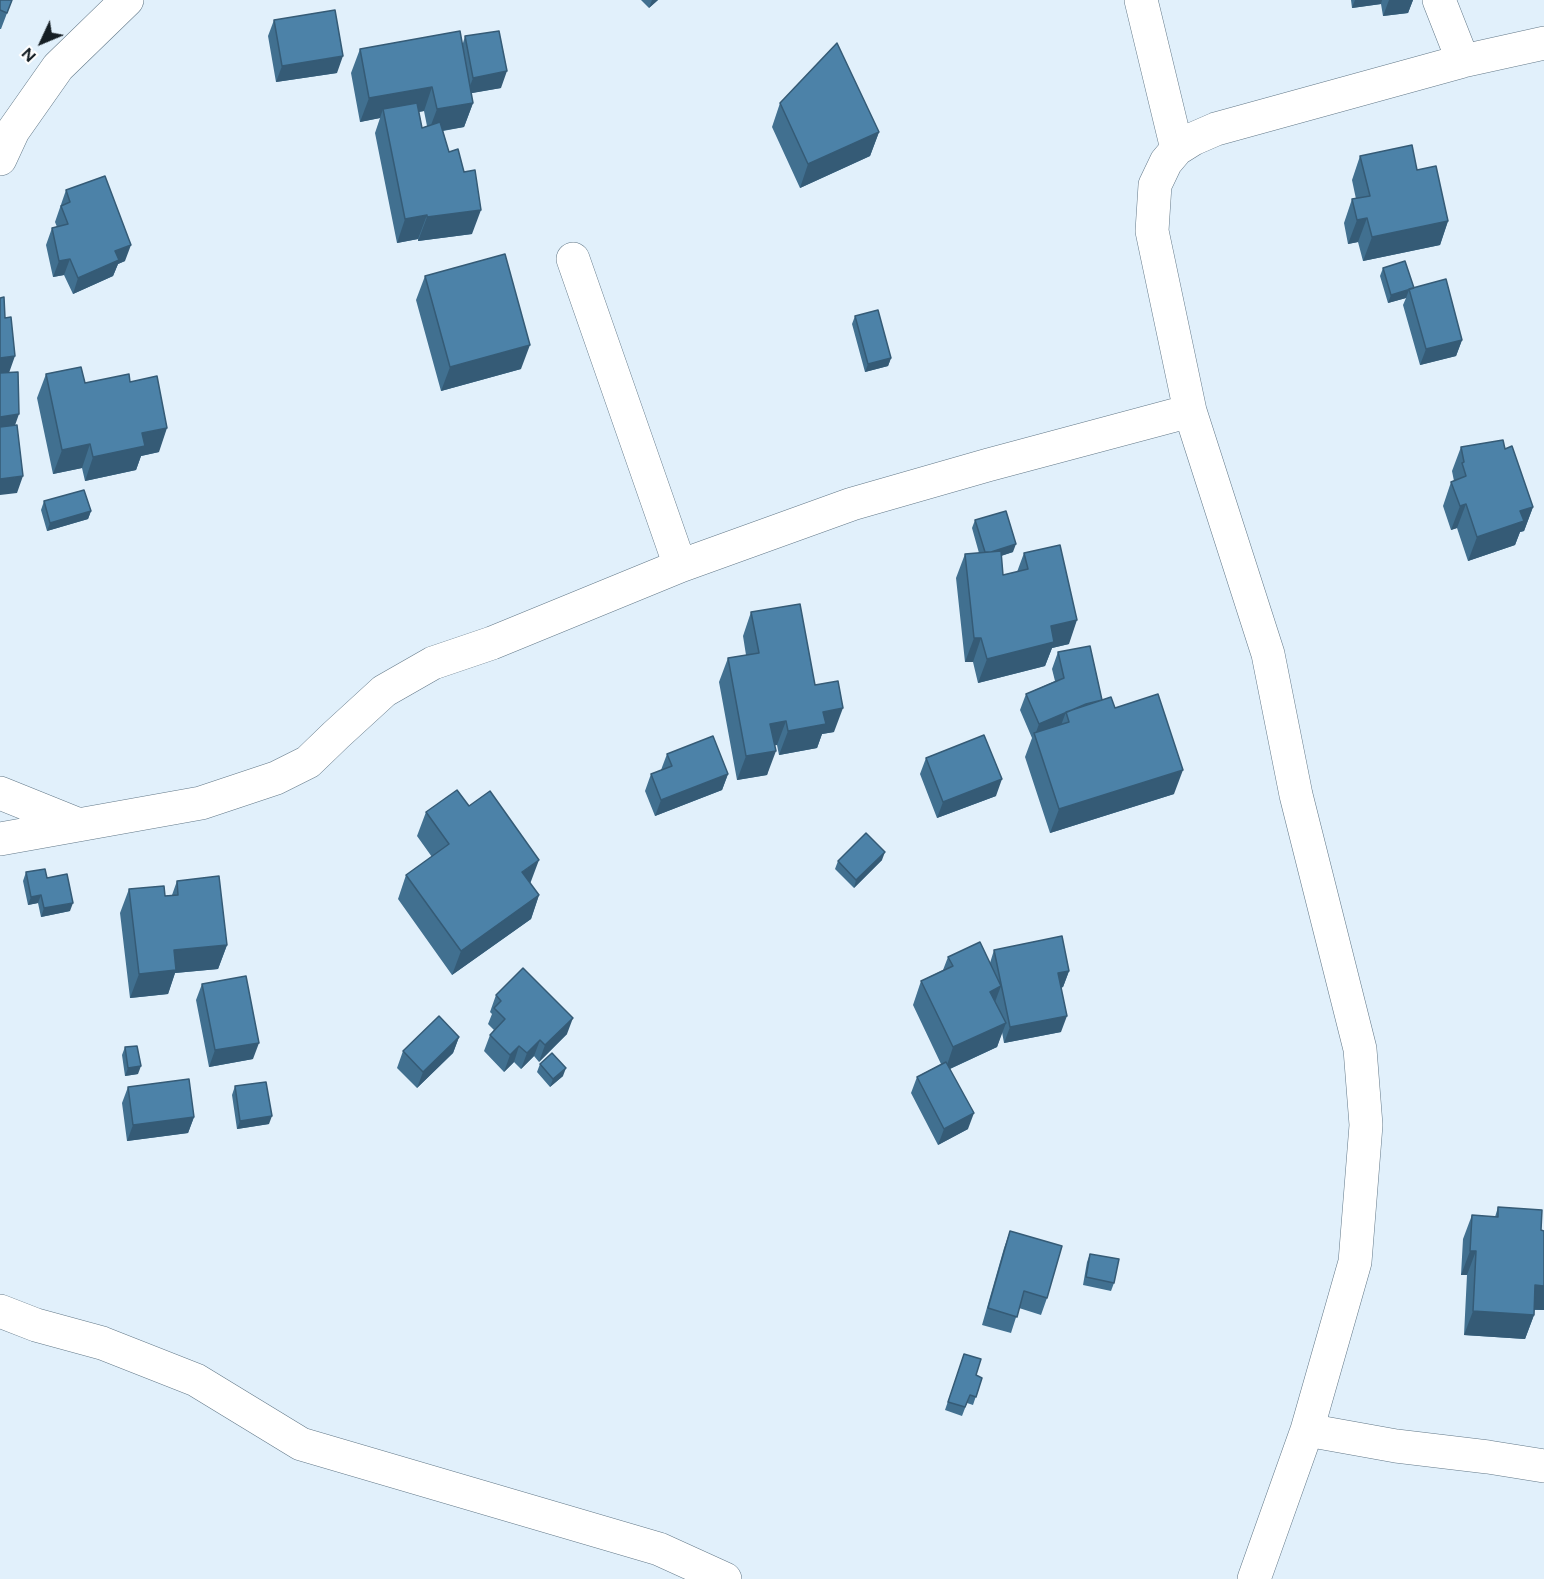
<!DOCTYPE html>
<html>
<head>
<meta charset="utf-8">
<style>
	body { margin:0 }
	#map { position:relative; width:1544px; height:1579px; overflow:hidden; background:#e1f0fb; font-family:Figtree,sans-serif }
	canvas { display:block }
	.north { position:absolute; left:12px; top:12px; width:60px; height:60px; -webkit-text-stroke:4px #fff; paint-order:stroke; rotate:226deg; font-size:16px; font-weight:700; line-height:24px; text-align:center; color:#151e24 }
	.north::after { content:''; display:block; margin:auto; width:21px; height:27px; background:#151e24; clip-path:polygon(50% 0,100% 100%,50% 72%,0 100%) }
</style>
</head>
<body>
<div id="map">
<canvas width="1544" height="1579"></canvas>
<div class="north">N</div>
</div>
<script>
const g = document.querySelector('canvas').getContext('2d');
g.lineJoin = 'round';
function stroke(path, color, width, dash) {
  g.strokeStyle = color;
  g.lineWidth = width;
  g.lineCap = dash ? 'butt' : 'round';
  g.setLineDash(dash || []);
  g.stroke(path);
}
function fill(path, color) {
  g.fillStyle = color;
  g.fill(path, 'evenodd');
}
const minor = new Path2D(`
	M1141,0L1177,149
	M1439,0L1463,61
	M0,159L13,131L58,67L127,0
	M573,259L680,566
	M0,793L77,824
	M0,839L201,803L276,778L308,762L336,735L384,691L433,663L492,643L680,566L852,504L988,465L1190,411
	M0,1311L36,1325L102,1343L196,1380L301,1444L659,1549L725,1579
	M1307,1430L1396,1446L1488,1457L1544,1466
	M1254,1579L1307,1430L1355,1262L1366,1125L1360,1049L1296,795L1268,654L1190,411L1152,231L1155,185L1166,162L1177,149L1193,139L1216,129L1463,61L1544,43`);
const wall = new Path2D(`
	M0,0H12L1,29H0Z
	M641,0H658L649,8Z
	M1351,0H1413L1408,13L1383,16L1381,4L1352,8Z
	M274,20L337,73L276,82L268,36Z
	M465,36L501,88L471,93L473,103L464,127L443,131L472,234L418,241V239L397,243L375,133L380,118L360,122L351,73L360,49L463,43ZM424,111L427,126L422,128L419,112Z
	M780,103L879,132L870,156L800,188L772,127Z
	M1360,156L1417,170L1448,221L1440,245L1363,261L1358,242L1348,244L1344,223L1352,199H1356L1352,180Z
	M66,190L125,261L118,264L113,276L73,294L64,275L53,277L46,245L52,228L57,227L55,222Z
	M1383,268L1414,288L1462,340L1456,356L1420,365L1403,305L1406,298L1388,303L1380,276Z
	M425,276L521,369L441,391L416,300Z
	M855,316L891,358L888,366L865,372L852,324Z
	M46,374L85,383L130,382L159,452L141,456L136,470L85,481L82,468L53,474L37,398Z
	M1461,447L1505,449L1533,507L1524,531L1520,532L1515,545L1468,561L1457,528L1451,530L1443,506L1451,482L1454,481L1452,471Z
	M44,501L91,511L88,519L47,531L41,510Z
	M975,520L1013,552L1001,556L1003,575L1017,572L1024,553L1069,644L1052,648L1045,666L978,683L973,662H965L956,578L965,554L979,553L972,528Z
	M751,612L815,685L834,732L822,734L817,748L779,755L777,745H775L767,775L737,780L719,682L728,658L746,655L743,636Z
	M1058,652L1102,700L1115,708L1174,794L1050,833L1025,757L1032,738L1020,710L1026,694L1055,681L1052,669Z
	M667,754L728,774L722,790L655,816L645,791L651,774L661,770Z
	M926,758L996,796L937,818L920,774Z
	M426,812L530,883L539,895L531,919L452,975L398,899L406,875L432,857L417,836Z
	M882,860L854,888L835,869L838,861Z
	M26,872L47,878L70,911L41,917L38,903L28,905L23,881Z
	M177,881L227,945L218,969L175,973L168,994L130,998L120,913L129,889L165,896L172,895Z
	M994,950L1069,971L1063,987L1061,988V1032L1004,1043L1002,1032L997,1047L950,1069L968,1129L938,1145L911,1093L917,1077L941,1064L913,1005L921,981L943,970L948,957L990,963Z
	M202,984L253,1059L209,1067L196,1000Z
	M496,995L567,1034L539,1062L534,1056L521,1069L514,1062L504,1072L484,1051L490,1035L494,1030L488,1024L492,1014L490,1012Z
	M459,1037L453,1053L417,1088L397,1068L403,1051Z
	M125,1047L138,1074L125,1076L122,1055Z
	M540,1064L563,1076L550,1087L537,1072Z
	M235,1086L269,1124L237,1129L232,1095Z
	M128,1087L194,1117L188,1133L127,1141L122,1103Z
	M1498,1207L1541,1230L1544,1231V1310H1534V1315L1525,1339L1464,1335L1467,1275H1461L1463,1239L1472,1215L1495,1217Z
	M1010,1231L1047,1298L1041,1315L1019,1308L1011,1333L982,1325L1004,1248Z
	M1090,1254L1114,1283L1111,1291L1083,1285L1087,1262Z
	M964,1354L976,1375L982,1378L973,1405L967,1403L962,1416L945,1410Z`);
const shadedWall = new Path2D(`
	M652,0H658L649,8Z
	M1355,0H1382L1381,4L1352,8Z
	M1389,0H1413L1408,13L1383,16Z
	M343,56L337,73L276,82L282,66Z
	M507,71L501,88L467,94L473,78Z
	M432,87L424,111L385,117L383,109L380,118L360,122L369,98Z
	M473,103L464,127L428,133L437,109Z
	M879,132L870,156L800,188L808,164Z
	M481,210L472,234L418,241L427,217Z
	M427,215L418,239L397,243L405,219Z
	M1367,218L1358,242L1348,244L1357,220Z
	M1448,221L1440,245L1363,261L1372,237Z
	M131,245L125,261L118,264L113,276L73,294L78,278L115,251Z
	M70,259L64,275L53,277L59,261Z
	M1409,290L1406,298L1388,303L1391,295Z
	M1462,340L1456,356L1420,365L1426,349Z
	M530,345L521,369L441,391L450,367Z
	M15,356L9,373L0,374V358Z
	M891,358L888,366L865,372L868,364Z
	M19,414L13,431L0,433V417Z
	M167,428L159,452L141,456L136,470L85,481L93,457L142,433Z
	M90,444L82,468L53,474L62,450Z
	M23,476L17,493L0,495V479Z
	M1466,504L1457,528L1451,530L1460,506Z
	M1533,507L1524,531L1520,532L1515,545L1468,561L1477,537L1520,511Z
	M91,511L88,519L47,531L50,523Z
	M1016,544L1013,552L982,562L985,553Z
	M1077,620L1069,644L1052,648L1045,666L978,683L987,659L1051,626Z
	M974,638H981L973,662H965Z
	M843,708L834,732L822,734L817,748L779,755L788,731L823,712Z
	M1066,712L1060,728L1035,735L1039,724Z
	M786,721L777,745L762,748L770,724Z
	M776,751L767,775L737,780L746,756Z
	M1183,770L1174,794L1050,833L1059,809Z
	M728,774L722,790L655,816L661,800Z
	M1002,779L996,796L937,818L943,802Z
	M885,852L882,860L854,888L856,880Z
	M539,860L530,884L522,872Z
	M41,895L38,903L28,905L31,897Z
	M539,895L531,919L452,975L461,951Z
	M73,903L70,911L41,917L44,908Z
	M227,945L218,969L175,973L168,994L130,998L139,974L174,950Z
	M1069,971L1063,987L1052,989L1058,973Z
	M1001,986L992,1010L990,992Z
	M1067,1016L1061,1032L1004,1043L1010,1027Z
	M573,1018L567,1034L539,1062L545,1045Z
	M1006,1023L997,1047L945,1071L953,1047Z
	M459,1037L453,1053L417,1088L423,1072Z
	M540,1040L534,1056L521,1069L527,1053Z
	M259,1043L253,1059L209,1067L215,1050Z
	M519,1046L514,1062L504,1072L510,1055Z
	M141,1066L138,1074L125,1076L128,1068Z
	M566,1068L563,1076L550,1087L553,1079Z
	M974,1113L968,1129L938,1145L944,1129Z
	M272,1116L269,1124L237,1129L240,1121Z
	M194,1117L188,1133L127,1141L133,1125Z
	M1470,1251H1476L1467,1275H1461Z
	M1535,1285L1544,1286V1310L1526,1309Z
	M1473,1311L1534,1315L1525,1339L1464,1335Z`);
const building = new Path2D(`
	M0,0H12L7,13L0,10Z
	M335,10L343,56L282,66L274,20Z
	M460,31L473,103L437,109L432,87L369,98L360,49Z
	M499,31L507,71L473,78L465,36Z
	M837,43L879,132L808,164L780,103Z
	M417,103L422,128L440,122L449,152L458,149L464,172L475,170L481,210L427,217V215L405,219L383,109Z
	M1412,145L1417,170L1436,166L1448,221L1372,237L1367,218L1357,220L1352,199L1370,196L1360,156Z
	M105,176L131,245L115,251L119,260L78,278L70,259L59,261L52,228L68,224L61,206L70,202L66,190Z
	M505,254L530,345L450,367L425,276Z
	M1405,261L1414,288L1391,295L1383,268Z
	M1446,279L1462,340L1426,349L1409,289Z
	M4,297L5,318L11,317L15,356L0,358V298Z
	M878,310L891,358L868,364L855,316Z
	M81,367L85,383L129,374L130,382L157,376L167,428L142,433L145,446L93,457L90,444L62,450L46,374Z
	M18,372L19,414L0,417V373Z
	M17,425L23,476L0,479V427Z
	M1503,440L1505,449L1512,446L1533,507L1520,511L1524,521L1477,537L1466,504L1460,506L1451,482L1466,476L1462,463L1464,462L1461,447Z
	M84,490L91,511L50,523L44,501Z
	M1006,511L1016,544L991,552H985L975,520Z
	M1060,545L1077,620L1051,626L1054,642L987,659L981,638H974L965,554L1001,551L1003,575L1028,569L1024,553Z
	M800,604L815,685L838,681L843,708L823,712L826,724L788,731L786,721L770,724L776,751L746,756L728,658L759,653L751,612Z
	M1090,646L1102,700L1086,704L1039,724L1026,694L1064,678L1058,652Z
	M1158,694L1183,770L1059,809L1034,733L1069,722L1066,712L1111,697L1115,708Z
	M984,735L1002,779L943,802L926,758Z
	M713,736L728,774L661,800L651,774L672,766L667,754Z
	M457,790L469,806L490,791L539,860L522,872L539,895L461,951L406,875L449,844L426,812Z
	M866,833L885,852L856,880L838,861Z
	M45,869L47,878L67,874L73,903L44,908L41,895L31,897L26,872Z
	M219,876L227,945L174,950L176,970L139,974L129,889L164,886L165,896L178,895L177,881Z
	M1062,936L1069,971L1058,973L1067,1016L1010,1027L994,950Z
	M980,942L1001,986L990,992L1006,1023L953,1047L921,981L953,966L948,957Z
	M523,968L573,1018L545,1045L540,1040L527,1053L519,1046L510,1055L490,1035L505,1019L494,1008L501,1001L496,995Z
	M246,976L259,1043L215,1050L202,984Z
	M439,1016L459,1037L423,1072L403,1051Z
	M137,1046L141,1066L128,1068L125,1047Z
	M552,1053L566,1068L553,1079L540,1064Z
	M946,1062L974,1113L944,1129L917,1077Z
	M189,1079L194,1117L133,1125L128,1087Z
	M266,1082L272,1116L240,1121L235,1086Z
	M1498,1207L1542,1210L1541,1230L1544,1231V1286L1535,1285L1534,1315L1473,1311L1476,1251H1470L1472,1215L1498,1217Z
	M1010,1231L1062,1246L1047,1298L1024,1291L1017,1317L988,1308Z
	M1090,1254L1119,1259L1114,1283L1086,1277Z
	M964,1354L981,1359L976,1375L982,1378L976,1397L970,1395L965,1407L948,1402Z`);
stroke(minor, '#627888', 34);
stroke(minor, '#fff', 33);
fill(wall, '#417090');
fill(shadedWall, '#355b76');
fill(building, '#4c82a8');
stroke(building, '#355b76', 1.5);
</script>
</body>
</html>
